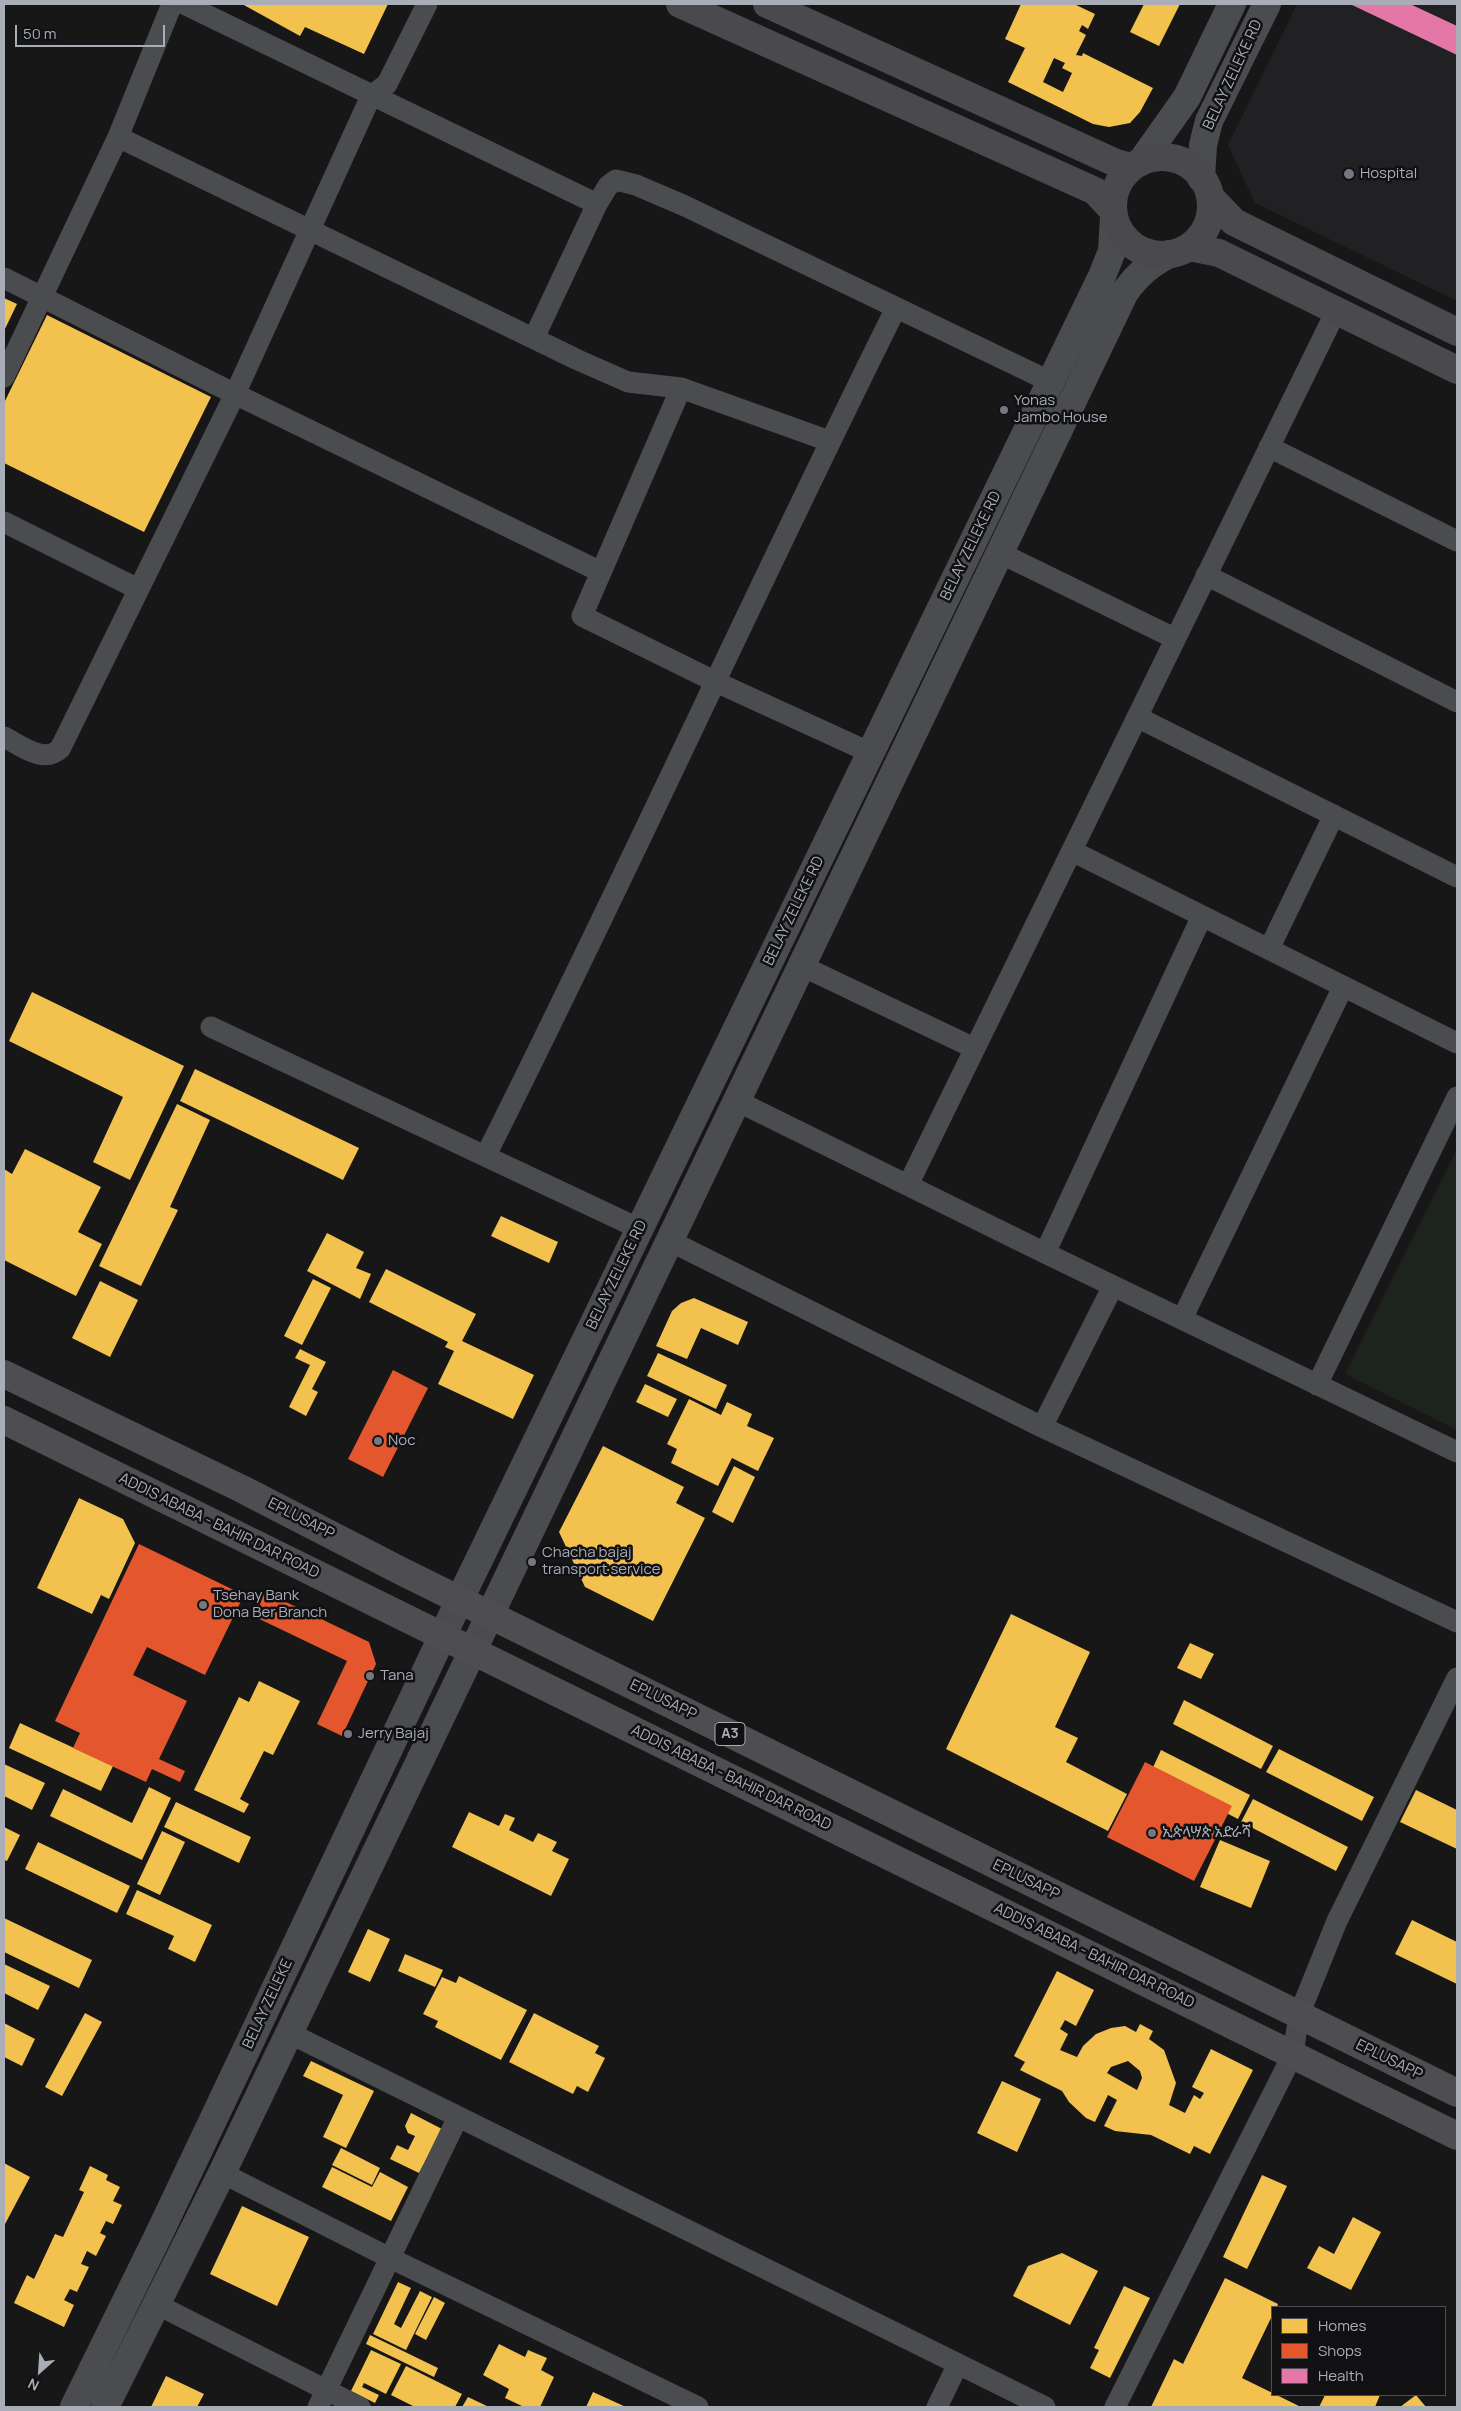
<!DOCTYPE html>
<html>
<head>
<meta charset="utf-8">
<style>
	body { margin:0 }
	#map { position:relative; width:1461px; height:2411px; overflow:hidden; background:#171717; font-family:Manrope,sans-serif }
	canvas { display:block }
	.frame { position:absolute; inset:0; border:5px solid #a8adb8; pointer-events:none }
	.legend { position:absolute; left:1271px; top:2306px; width:175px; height:90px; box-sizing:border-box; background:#111113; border:1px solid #4d4f55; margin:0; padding:6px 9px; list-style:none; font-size:15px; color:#a8adb8 }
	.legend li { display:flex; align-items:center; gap:10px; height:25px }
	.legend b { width:25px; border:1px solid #4d4f55 }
	.north { position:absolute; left:15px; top:2346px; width:50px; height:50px; -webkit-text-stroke:4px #111113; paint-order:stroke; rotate:206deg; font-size:14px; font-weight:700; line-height:20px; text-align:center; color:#a8adb8 }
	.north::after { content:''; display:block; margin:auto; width:18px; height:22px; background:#a8adb8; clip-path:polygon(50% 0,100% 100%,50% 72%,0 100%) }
	.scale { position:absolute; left:15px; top:25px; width:150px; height:22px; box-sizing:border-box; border:2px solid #a8adb8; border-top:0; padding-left:6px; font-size:15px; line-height:18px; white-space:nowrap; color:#a8adb8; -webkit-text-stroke:4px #111113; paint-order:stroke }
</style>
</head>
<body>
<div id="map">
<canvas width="1461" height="2411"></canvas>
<div class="frame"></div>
<ul class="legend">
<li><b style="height:14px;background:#f2c14e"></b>Homes</li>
<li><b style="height:14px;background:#e4572e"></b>Shops</li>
<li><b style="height:14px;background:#e377a8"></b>Health</li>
</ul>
<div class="north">N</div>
<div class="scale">50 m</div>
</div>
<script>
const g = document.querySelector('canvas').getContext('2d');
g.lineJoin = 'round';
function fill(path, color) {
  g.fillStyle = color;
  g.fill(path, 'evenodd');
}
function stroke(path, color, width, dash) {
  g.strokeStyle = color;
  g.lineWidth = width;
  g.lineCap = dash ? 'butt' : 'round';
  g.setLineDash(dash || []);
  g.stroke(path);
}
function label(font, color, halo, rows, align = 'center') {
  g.font = font + ' Manrope,"Noto Sans Ethiopic",sans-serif';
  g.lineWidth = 5;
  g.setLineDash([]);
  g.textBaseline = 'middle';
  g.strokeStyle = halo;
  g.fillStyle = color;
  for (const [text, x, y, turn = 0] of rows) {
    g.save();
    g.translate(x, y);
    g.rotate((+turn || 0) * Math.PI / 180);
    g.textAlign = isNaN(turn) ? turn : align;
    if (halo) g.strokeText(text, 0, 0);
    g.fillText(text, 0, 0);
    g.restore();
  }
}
const built = new Path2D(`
	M1297,4H1457V301L1255,203L1228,145Z`);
const green = new Path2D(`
	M1457,1149V1430L1345,1374Z`);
const homes = new Path2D(`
	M242,4H388L364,54L305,27L300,36Z
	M1021,4H1074L1095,14L1088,29L1082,25L1079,31L1086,35L1076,55L1082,56L1083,53L1153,88L1140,112L1130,123L1109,127L1093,124L1008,82L1025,48L1005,39ZM1054,58L1065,63L1062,68L1072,73L1063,92L1043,82Z
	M1144,4H1180L1159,46L1130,32Z
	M4,298L17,304L4,331Z
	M47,315L211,397L144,532L4,463V403Z
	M32,992L184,1066L130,1180L93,1162L123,1097L9,1041Z
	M195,1069L359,1148L343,1180L180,1101Z
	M177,1104L210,1120L170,1207L178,1210L141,1286L99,1266Z
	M25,1149L101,1187L78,1232L102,1244L76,1296L4,1260V1169L12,1174Z
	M501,1216L558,1242L549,1263L491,1236Z
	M327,1233L364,1252L356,1268L371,1274L360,1299L307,1271Z
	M386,1269L476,1314L462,1341L534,1375L513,1419L438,1384L454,1351L445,1347L448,1342L369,1302Z
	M313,1279L331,1288L302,1345L284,1336Z
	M100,1281L138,1300L110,1357L72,1338Z
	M694,1298L748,1322L738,1345L701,1328L687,1359L656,1346L672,1311L681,1303Z
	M300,1349L326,1362L312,1389L318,1392L306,1416L289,1407L310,1365L295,1358Z
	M658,1353L727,1385L716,1409L647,1376Z
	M645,1384L677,1399L668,1417L636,1402Z
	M689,1399L721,1415L727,1402L752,1414L747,1426L774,1438L758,1471L732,1458L718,1486L671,1463L677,1449L667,1444Z
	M603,1446L684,1487L676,1503L705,1518L653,1621L585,1587L559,1532Z
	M734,1466L755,1477L733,1523L712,1512Z
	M79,1498L123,1519L135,1543L109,1599L101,1595L92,1614L37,1588Z
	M1011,1614L1090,1652L1055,1727L1078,1738L1066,1762L1127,1794L1108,1831L946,1749Z
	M1190,1643L1214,1654L1201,1679L1177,1668Z
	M259,1681L300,1701L273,1755L264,1751L240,1799L249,1804L244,1813L194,1790L239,1697L249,1702Z
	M1184,1700L1273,1746L1261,1769L1173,1724Z
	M20,1723L113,1766L101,1791L9,1748Z
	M1279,1749L1374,1797L1362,1821L1266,1772Z
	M1161,1750L1250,1795L1238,1819L1150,1774Z
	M4,1764L45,1783L32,1810L4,1796Z
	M149,1787L171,1798L142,1860L50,1816L63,1789L132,1823Z
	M1416,1790L1457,1810V1849L1400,1822Z
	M1253,1799L1348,1847L1336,1871L1241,1822Z
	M176,1802L251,1837L239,1863L164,1827Z
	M469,1812L499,1826L505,1814L515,1818L509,1830L533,1842L538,1833L557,1842L552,1851L569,1859L551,1896L452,1847Z
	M4,1827L20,1835L7,1861L4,1860Z
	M162,1831L185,1842L160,1895L137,1884Z
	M1220,1840L1270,1861L1251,1908L1200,1887Z
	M38,1842L130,1886L117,1913L25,1869Z
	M137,1890L212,1925L195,1962L168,1949L174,1936L126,1914Z
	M4,1918L92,1960L79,1988L4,1952Z
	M1412,1920L1457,1942V1984L1395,1954Z
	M368,1929L390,1939L370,1982L348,1972Z
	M405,1954L443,1970L435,1987L398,1971Z
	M4,1964L50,1986L38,2010L4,1993Z
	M1057,1971L1094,1990L1076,2026L1065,2020L1060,2029L1068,2034L1060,2050L1077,2057L1083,2046L1096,2034L1111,2028L1125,2026L1136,2032L1140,2024L1153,2031L1149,2039L1164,2050L1176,2083L1169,2105L1185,2113L1194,2095L1200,2099L1204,2093L1192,2087L1211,2049L1253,2070L1210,2154L1194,2146L1190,2154L1151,2135L1115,2131L1104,2126L1117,2100L1108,2095L1095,2122L1086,2118L1069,2102L1062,2091L1020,2070L1025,2062L1014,2056ZM1128,2061L1140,2071L1142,2078L1137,2090L1107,2073L1111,2067Z
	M459,1976L527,2010L501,2060L435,2027L438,2021L423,2014L442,1977L456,1983Z
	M85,2013L102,2022L62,2096L45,2087Z
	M534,2013L599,2046L595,2053L605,2058L588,2092L577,2086L573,2094L509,2062Z
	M4,2023L35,2039L22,2066L4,2057Z
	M311,2061L374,2091L346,2148L323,2137L343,2095L303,2076Z
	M1002,2081L1041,2099L1017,2152L977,2133Z
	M411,2113L442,2129L419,2173L390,2159L397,2145L408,2150L415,2136L408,2133L405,2126Z
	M341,2148L380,2168L372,2185L332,2165Z
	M4,2163L30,2177L4,2226Z
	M90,2166L108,2175L106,2180L120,2187L113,2201L122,2205L113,2224L106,2221L100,2233L106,2236L96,2256L87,2251L81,2264L89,2267L77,2292L70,2289L64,2300L74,2305L64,2327L14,2303L27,2275L34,2279L55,2234L63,2237L84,2192L79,2190Z
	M332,2167L372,2187L380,2172L408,2187L391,2221L322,2187Z
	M1262,2175L1287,2186L1247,2269L1223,2257Z
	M242,2206L309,2237L277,2306L210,2274Z
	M1353,2217L1381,2232L1351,2290L1307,2268L1319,2246L1334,2254Z
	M1062,2253L1098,2271L1070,2325L1013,2296L1028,2266Z
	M1225,2278L1278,2304L1277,2307H1272V2316L1242,2378L1301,2407H1151L1174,2359L1183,2364Z
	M398,2282L411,2288L394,2324L401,2328L420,2291L432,2297L406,2350L373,2334Z
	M1124,2286L1150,2298L1110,2378L1090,2368L1099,2350L1094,2348Z
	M434,2297L445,2303L426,2340L415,2334Z
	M370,2335L438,2368L434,2377L366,2344Z
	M499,2344L525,2357L528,2350L547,2358L541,2370L554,2377L540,2407H524L505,2398L509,2389L483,2375Z
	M371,2350L401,2364L386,2394L364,2383L362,2387L379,2395L375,2403L351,2391Z
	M406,2366L462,2394L455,2407H415L391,2395Z
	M166,2376L204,2394L197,2407H151Z
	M593,2392L626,2407H586Z
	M1325,2395H1380L1375,2407H1319Z
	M1416,2395L1426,2407H1400Z
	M468,2397L489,2407H462Z`);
const shops = new Path2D(`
	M393,1370L428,1388L383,1477L348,1459Z
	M139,1544L244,1595L205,1675L147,1647L133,1675L187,1701L159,1759L185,1771L180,1782L152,1769L146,1782L73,1748L80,1733L55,1721Z
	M263,1591L369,1642L376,1664L342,1736L317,1724L347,1661L251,1615Z
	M1145,1762L1232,1806L1194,1881L1107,1837Z`);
const health = new Path2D(`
	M1350,4H1410L1457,26V55Z`);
const minor = new Path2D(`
	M184,4L597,204
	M118,137L578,360L628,382L681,388L829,441
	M4,278L235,394L601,572
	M534,338L597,204L608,186L616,180L636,185L685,206L1051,382
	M4,377L118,137L172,4
	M681,388L582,616L716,682L871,753
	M1269,447L1457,541
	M4,522L138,589
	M1000,553L1174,638
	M1206,575L1457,702
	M1137,717L1457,877
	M4,737C22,746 43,764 60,749L235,394L371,96L387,84L427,4
	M1072,851L1457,1043
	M1269,949L1334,815
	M802,966L974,1048
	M211,1027L640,1229
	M737,1101L1045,1253L1457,1452
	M486,1155C627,875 756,589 896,308
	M908,1185L1336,311
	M670,1241L1042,1427L1457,1622
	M1045,1253L1202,916
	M1182,1319L1343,987
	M1317,1385L1457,1097
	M1042,1427L1113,1286
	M289,2033L1045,2407
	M222,2173L390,2258L698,2407
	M156,2304L360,2407
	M318,2407L458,2117
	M937,2407L958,2364
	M1115,2407L1293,2054L1299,2015L1337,1921L1457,1678`);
const tertiary = new Path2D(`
	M1141,162L1187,97L1232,4
	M1201,178L1203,145L1209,121L1267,4
	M74,2407L158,2236L460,1599L1102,276L1112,251L1114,218
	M105,2407L222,2173L1125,292C1138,274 1150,264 1169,254`);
const secondary = new Path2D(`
	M680,4L1095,191L1113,210
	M767,4L1116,163L1132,167
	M1113 206a49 49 0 1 1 98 0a49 49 0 1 1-98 0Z
	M1211,198L1234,222L1457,332
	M1189,247L1219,253L1457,370`);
const trunk = new Path2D(`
	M4,1374L242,1489L401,1571L1457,2093
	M4,1420L1457,2136`);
const markers = [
	[1349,174,6,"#757880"],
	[1004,410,5,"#757880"],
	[378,1441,5,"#757880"],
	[532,1562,5,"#757880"],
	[203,1605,5,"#757880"],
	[370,1676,5,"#757880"],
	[348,1734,5,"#757880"],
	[1152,1833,5,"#757880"]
];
const shields = [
	[730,1734,30]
];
const shieldNames = [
	["A3",730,1734]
];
const streetNames = [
	["BELAY ZELEKE RD",1233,75,-65],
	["BELAY ZELEKE RD",971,546,-64],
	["BELAY ZELEKE RD",794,911,-64],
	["BELAY ZELEKE RD",617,1275,-64],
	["EPLUSAPP",301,1519,27],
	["ADDIS ABABA - BAHIR DAR ROAD",219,1526,26],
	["EPLUSAPP",663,1700,26],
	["ADDIS ABABA - BAHIR DAR ROAD",731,1778,26],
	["EPLUSAPP",1026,1880,26],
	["ADDIS ABABA - BAHIR DAR ROAD",1094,1956,26],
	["BELAY ZELEKE",268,2004,-65],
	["EPLUSAPP",1389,2060,26]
];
const poiNames = [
	["Hospital",1360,174],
	["Yonas",1014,401],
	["Jambo House",1014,418],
	["Noc",388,1441],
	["Chacha bajaj",542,1553],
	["transport service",542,1570],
	["Tsehay Bank",213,1596],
	["Dona Ber Branch",213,1613],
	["Tana",380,1676],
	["Jerry Bajaj",358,1734],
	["ኢጵላሣጵ አድራሻ",1162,1833]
];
fill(built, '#212123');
fill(green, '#1d241e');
fill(homes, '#f2c14e');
fill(shops, '#e4572e');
fill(health, '#e377a8');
stroke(minor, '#4b4c50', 21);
stroke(tertiary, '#4b4c50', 28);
stroke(secondary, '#4a4a4e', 28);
stroke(trunk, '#4e4e52', 28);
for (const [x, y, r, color] of markers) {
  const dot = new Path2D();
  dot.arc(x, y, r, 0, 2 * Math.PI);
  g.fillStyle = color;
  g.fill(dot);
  stroke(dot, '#111113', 2);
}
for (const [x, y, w] of shields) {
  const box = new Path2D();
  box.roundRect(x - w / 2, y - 11.5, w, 23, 4);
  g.fillStyle = '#111113';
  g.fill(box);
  stroke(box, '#a8adb8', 1);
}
label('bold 14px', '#a8adb8', null, shieldNames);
label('15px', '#a8adb8', '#111113', streetNames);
label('15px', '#a8adb8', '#111113', poiNames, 'left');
</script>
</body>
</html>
